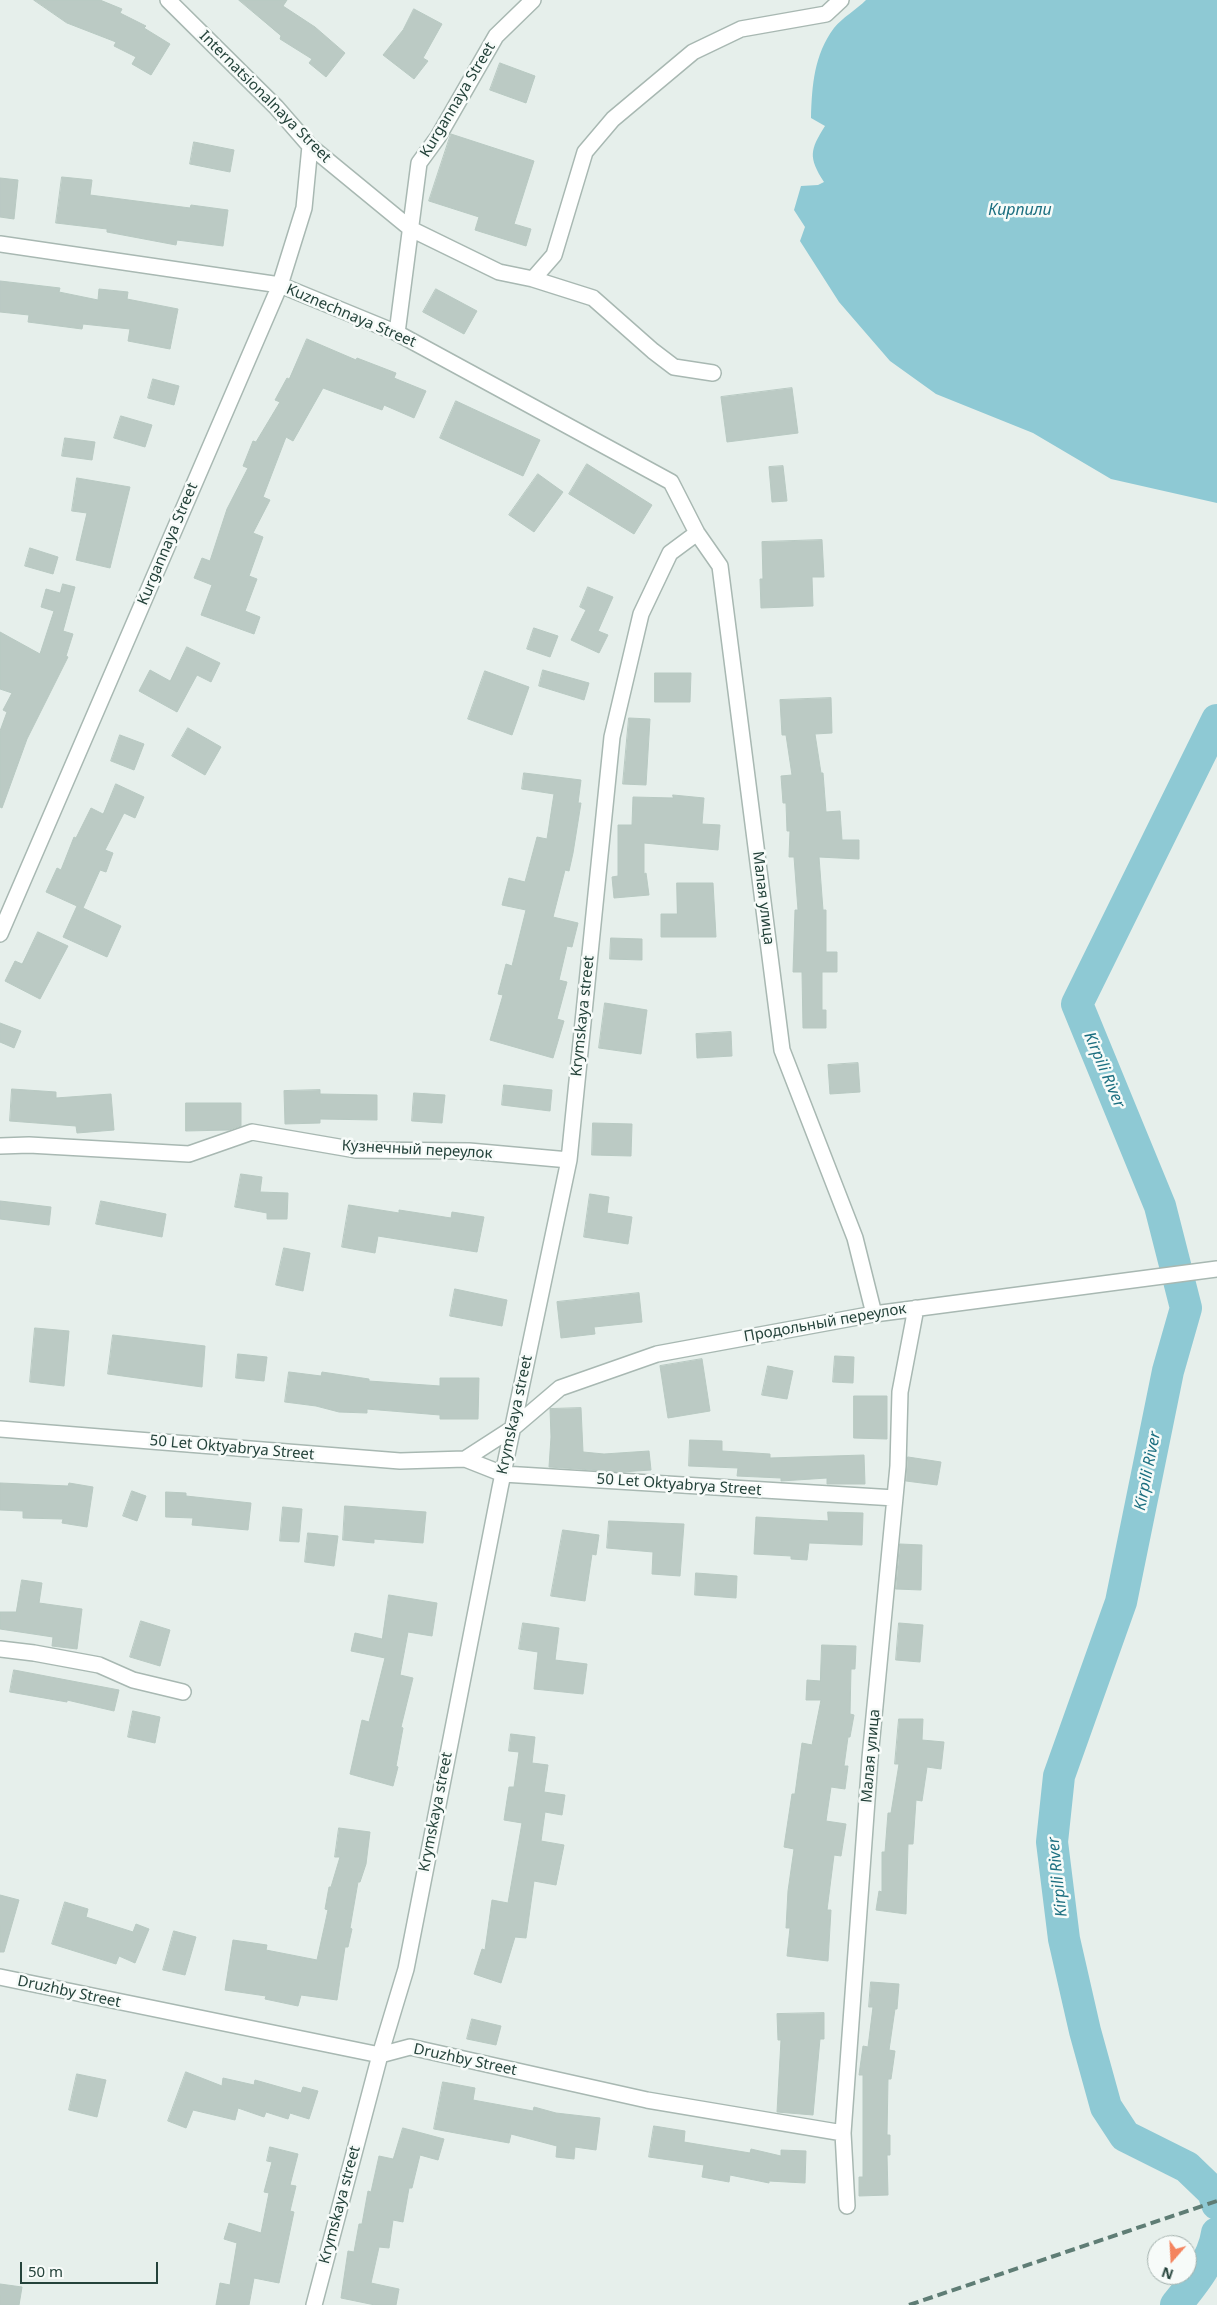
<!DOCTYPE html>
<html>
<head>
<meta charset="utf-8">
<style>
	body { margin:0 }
	#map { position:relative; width:1217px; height:2305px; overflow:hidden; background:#e6efeb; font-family:"Noto Sans",sans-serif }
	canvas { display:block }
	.north { position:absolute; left:1147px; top:2235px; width:50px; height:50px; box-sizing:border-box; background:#f7fbf9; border:1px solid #a3b1ad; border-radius:50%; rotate:199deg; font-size:14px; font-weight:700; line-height:20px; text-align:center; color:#24423a }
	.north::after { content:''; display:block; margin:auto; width:18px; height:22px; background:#f4845f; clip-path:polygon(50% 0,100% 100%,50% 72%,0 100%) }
	.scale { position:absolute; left:20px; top:2262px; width:138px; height:22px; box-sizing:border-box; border:2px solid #24423a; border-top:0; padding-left:6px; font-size:15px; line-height:18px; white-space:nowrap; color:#24423a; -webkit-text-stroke:4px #f7fbf9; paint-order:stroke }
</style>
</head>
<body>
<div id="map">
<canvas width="1217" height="2305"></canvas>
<div class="north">N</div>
<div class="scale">50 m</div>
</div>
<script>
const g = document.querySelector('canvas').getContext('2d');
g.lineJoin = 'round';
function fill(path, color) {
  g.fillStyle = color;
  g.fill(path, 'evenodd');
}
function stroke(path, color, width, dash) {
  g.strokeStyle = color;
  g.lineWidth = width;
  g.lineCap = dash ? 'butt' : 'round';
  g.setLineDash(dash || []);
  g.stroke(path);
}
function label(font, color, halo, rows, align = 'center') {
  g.font = font + ' "Noto Sans",sans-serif';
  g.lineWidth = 5;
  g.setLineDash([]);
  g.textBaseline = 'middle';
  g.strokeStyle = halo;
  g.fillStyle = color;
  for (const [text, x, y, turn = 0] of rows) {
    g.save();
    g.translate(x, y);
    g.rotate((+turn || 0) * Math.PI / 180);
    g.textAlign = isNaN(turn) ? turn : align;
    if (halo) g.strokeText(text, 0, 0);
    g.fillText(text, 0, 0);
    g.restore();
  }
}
const water = new Path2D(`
	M866,0H1217V503L1111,479L1033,433L936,394L890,361L839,302L800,241L805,227L794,210L801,186L818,185L824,182C808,157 810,150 825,126L811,118C812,85 814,55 834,28C842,18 857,9 866,0Z`);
const river = new Path2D(`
	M1217,720L1077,1004L1160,1206L1186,1308L1168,1371L1121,1602L1059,1776L1052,1842L1064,1939L1085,2031L1106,2107L1125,2136L1187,2167L1213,2192L1217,2204
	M1176,2305C1193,2284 1213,2260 1217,2233`);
const building = new Path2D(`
	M34,0H100L122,9L120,13L146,26L144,28L170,44L151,75L132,64L136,57L114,46L116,42L67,23Z
	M239,0H287L283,6L315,27L345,53L326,77L309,63L312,59L280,39L281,36Z
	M414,9L442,24L423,58L428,61L414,79L383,55L403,30Z
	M500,63L535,76L526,103L490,90Z
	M451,134L534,161L514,224L531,229L526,246L475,230L479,217L429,201Z
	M194,142L234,150L230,172L190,164Z
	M62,177L92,180L90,195L190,208L191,205L228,210L223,246L177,240L176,245L107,232V229L56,223Z
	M0,178L18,180L14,219L0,217Z
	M0,281L60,288L59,292L98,300L99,289L128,292L127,299L178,309L170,349L128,341L130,329L83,324L82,329L28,322L29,315L0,312Z
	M436,289L477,311L464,334L423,312Z
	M307,339L356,360L357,358L396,373L394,378L426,391L414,418L384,405L382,410L323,388L293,441L286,437L263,497L270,500L253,533L263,537L249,576L257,579L245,611L260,617L254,634L201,615L212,585L194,578L202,558L210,561L227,509L248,468L243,466L253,441L256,442L280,402L275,400L287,378L289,379Z
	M153,379L179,386L174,405L148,398Z
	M792,388L798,433L727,442L721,397Z
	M456,401L540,440L523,476L440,438Z
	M121,416L152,425L145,447L114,438Z
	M65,438L95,442L92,460L62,456Z
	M587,464L652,505L634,534L569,494Z
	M783,466L787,501L772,502L769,467Z
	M538,474L563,492L534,532L509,515Z
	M77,478L130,487L110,568L76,560L87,513L72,511Z
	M822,540L824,577H812L813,606L761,608L760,579H763L762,542Z
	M30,548L58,557L53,574L25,566Z
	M63,584L75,587L63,631L73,634L66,656L68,657L27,739L2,808L0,807V731L7,712L3,710L12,693L0,689V632L40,654L54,611L41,607L46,589L60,593Z
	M588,587L613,597L598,631L608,635L599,653L571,640L586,610L580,607Z
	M534,628L558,636L550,657L527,649Z
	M187,647L220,663L211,682L197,675L177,712L139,691L150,670L170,681Z
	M543,670L589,683L584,700L539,686Z
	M485,671L529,687L512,735L468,719Z
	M655,673H691L690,702H655Z
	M831,698L832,733L815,734L821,773H823L826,812L840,811L842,840H859V859L819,857L823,910H826V952H837V972H822V1010H826V1028H803L802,972H793L795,910H798L794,857H789L790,831H787L786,803H783L781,776L792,775L786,735H782L780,700Z
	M629,718L650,719L646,785L623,784Z
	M188,728L221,747L205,775L172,756Z
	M120,735L144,744L134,770L111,761Z
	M524,773L581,780L578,803H581L573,853L569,871L565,870L553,917L578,923L572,947L567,946L559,980L567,982L557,1019L564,1021L553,1058L490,1040L503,995L498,994L506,964L512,966L526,910L502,905L509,878L525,882L537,837L547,839L554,794L522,789Z
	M116,784L144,797L135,818L124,813L105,850L113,853L106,872L100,870L83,908L121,926L107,957L63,937L77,906L46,892L57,868L61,870L74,837L76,838L91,808L103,814Z
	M673,795L704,798L702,824L720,825L718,850L644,843V874L646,873L649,895L614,898L612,877L618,876V825H632L633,797L673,798Z
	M677,883H713L716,937H661V914H677Z
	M38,932L68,946L40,999L5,981L15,961L22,964Z
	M611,938L642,939V960L610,959Z
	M605,1003L647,1010L641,1054L599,1048Z
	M0,1023L21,1031L14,1048L0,1042Z
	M731,1032L732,1056L697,1058L696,1034Z
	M858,1063L860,1092L830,1094L828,1065Z
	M504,1085L552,1090L550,1111L502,1105Z
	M12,1089L56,1092V1098L111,1094L114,1130L77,1133L76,1126L10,1121Z
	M320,1090V1094L377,1095V1120L320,1119V1123L285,1124L284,1091Z
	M414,1093L445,1095L442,1123L412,1121Z
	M186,1103H241V1126L229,1130L186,1131Z
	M593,1123L632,1124L631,1156L592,1155Z
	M241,1174L262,1177L260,1192L288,1193L287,1219H267V1213L235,1207Z
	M590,1194L609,1197L607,1213L632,1217L628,1244L584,1237Z
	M0,1201L51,1207L49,1225L0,1219Z
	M101,1201L166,1214L162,1237L96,1224Z
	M349,1205L399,1213V1210L451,1218L452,1212L484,1217L477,1252L378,1236L375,1253L342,1247Z
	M284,1248L310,1253L303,1291L276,1285Z
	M455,1289L507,1300L502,1326L450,1316Z
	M639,1293L642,1322L594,1327L595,1334L561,1338L557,1302Z
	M35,1328L69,1331L64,1386L30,1382Z
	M113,1335L205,1346L202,1387L108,1374Z
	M238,1354L267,1357L264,1381L236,1378Z
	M835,1356L854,1357L853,1383L833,1382Z
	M702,1359L710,1411L668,1418L660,1366Z
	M768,1366L793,1371L787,1399L762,1395Z
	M289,1372L321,1376L322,1372L369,1379V1381L440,1386V1378H479L478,1419H440V1415L367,1409V1413L339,1412L316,1406L285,1402Z
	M854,1396H887V1439L854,1438Z
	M581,1408L583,1452L604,1454L649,1451L651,1470L622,1472L549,1467L551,1437L550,1409Z
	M690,1440L722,1441V1451L770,1454V1458L864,1455L865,1484H827V1478L781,1481V1478L737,1476L738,1468L689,1466Z
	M908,1457L941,1462L937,1485L906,1481Z
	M0,1483L68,1486L69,1483L93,1487L87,1527L62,1523L63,1519L23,1518V1511L0,1510Z
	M132,1491L146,1496L137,1521L123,1516Z
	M166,1492L186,1493V1496L251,1503L248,1530L192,1525L193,1518L166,1517Z
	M345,1506L426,1512L423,1543L374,1539V1543L343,1540Z
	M283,1507L302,1509L299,1542L280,1541Z
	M828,1512L863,1513L862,1545L809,1543L807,1560L791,1559V1556L754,1554L756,1517L828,1521Z
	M609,1521L684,1524L680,1576L652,1574L653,1552L607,1548Z
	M563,1530L599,1535L596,1555L592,1554L585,1601L551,1596Z
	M308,1533L338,1536L334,1566L305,1562Z
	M900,1544L922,1545L921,1590L896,1589Z
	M696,1573L737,1576L736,1598L695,1595Z
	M22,1580L42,1583L39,1603L82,1609L77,1649L52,1646L53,1637L0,1629V1612H16Z
	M389,1595L437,1603L432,1636L408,1632L400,1675L413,1678L401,1727L403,1728L396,1766L398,1767L393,1786L350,1774L362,1720L369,1722L385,1658L351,1651L355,1633L382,1639Z
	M141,1621L170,1630L160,1666L130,1657Z
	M523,1623L559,1628L555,1660L587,1664L583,1694L534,1689L538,1652L519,1649Z
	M899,1623L923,1625L920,1662L896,1660Z
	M822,1645L856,1646L855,1669H851L850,1714L854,1715L850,1737H848L844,1766H848L845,1789L831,1787L826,1821L846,1824L841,1856L834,1855L827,1910H831L828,1961L787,1956L790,1928H786L788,1891L794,1849L784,1847L792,1794H795L802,1743L812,1745L821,1700H806L807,1680L820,1681Z
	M14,1670L119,1690L114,1711L67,1700V1702L10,1692Z
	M133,1711L160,1717L155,1743L128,1737Z
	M899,1719H923L922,1740L944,1742L941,1769L927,1767L922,1801L916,1800L913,1844H908L906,1914L876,1910L879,1891L882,1892V1852H885L888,1813H891L899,1764H895Z
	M511,1734L535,1737L532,1763L548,1765L544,1792L565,1795L562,1815L545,1812L541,1841L564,1845L556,1885L534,1881L526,1938L515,1937L501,1983L474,1974L482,1949L485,1950L492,1900L508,1903L522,1823L504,1820L509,1787H514L519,1752L509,1751Z
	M339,1828L370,1832L366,1864L360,1882H358L350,1928L352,1929L348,1947H345L337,2000L301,1995L298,2006L265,1999L266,1996L225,1990L233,1940L267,1945L266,1950L317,1960L328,1910L325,1909L329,1887H331L340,1857H335Z
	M0,1895L19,1900L4,1952H0Z
	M65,1902L88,1909L86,1917L133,1932L136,1924L149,1929L135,1963L119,1956L116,1964L52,1944Z
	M174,1931L196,1937L185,1975L163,1970Z
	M871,1982L899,1984L897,2009H895L889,2050L895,2051L891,2079H888L887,2135H890V2155H887L888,2195L859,2196V2177H863V2075H859L863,2046L868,2047L873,2007H869Z
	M824,2013V2039H820L813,2115L777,2112L781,2040H778L777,2014Z
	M472,2019L501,2026L496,2045L467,2039Z
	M186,2072L222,2086L223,2078L254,2085L255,2080L301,2093L303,2087L318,2091L309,2119L290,2113L288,2119L266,2112L264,2117L238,2108L235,2120L193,2110L186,2128L168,2121Z
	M77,2074L106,2080L97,2117L69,2110Z
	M443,2082L475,2088L473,2100L533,2111L534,2107L556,2113L600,2118L596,2150L575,2147L574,2159L556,2157L557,2146L511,2134L509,2143L434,2129Z
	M654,2126L685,2131L684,2142L750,2153L751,2149L781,2156V2150L806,2151L805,2183L769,2181V2183L730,2175L729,2182L702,2177L704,2165L649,2157Z
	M403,2128L444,2139L438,2160L420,2155L412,2188H409L403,2222L393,2220L389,2248L379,2247L371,2283L399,2289L396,2305H375L341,2298L348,2251L354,2252L359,2224H362L368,2191L371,2192L379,2156L393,2159Z
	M270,2147L298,2154L290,2185L296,2186L290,2211L294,2212L279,2283L254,2278L249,2305H216L220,2283L230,2285L237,2243L224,2239L229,2223L261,2233L269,2193L264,2192L272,2162L267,2161Z
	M0,2284L22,2287L19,2305H0Z`);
const minor = new Path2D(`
	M168,0L276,107L310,146L411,229L499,272L533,279L554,255L585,152L613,119L693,52L741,29L826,14L841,0
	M0,244L280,285L397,333L671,482L697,533L720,566L782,1050L855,1238L874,1314
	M533,279L593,298L653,351L674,367L713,373
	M397,333L419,163L438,137L496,36L533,0
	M0,934L280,285L304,208L310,146
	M0,1146L29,1145L189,1154L252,1132L356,1150L469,1151L569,1160
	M0,1429L400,1461L465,1459L513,1428L560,1388L657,1354L874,1314L1217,1269
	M465,1459L503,1474L895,1498
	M0,1649L34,1653L99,1665L133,1680L183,1692
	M0,1977L380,2055L410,2047L647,2100L843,2133
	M847,2206L843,2133L870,1758L898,1466L900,1392L916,1308
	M314,2305L380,2055L406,1969L500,1488L569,1160L612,737L641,614L670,553L697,533`);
const rail = new Path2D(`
	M909,2305L1217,2201`);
const streetNames = [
	["Internatsionalnaya Street",265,97,45],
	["Kurgannaya Street",458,100,-59],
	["Kuznechnaya Street",351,316,23],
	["Kurgannaya Street",168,544,-67],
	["Малая улица",763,898,83],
	["Krymskaya street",583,1016,-84],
	["Кузнечный переулок",417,1150,3],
	["Продольный переулок",825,1323,-10],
	["Krymskaya street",515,1415,-78],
	["50 Let Oktyabrya Street",232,1448,5],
	["50 Let Oktyabrya Street",679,1485,4],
	["Малая улица",871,1756,-85],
	["Krymskaya street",436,1812,-79],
	["Druzhby Street",69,1992,12],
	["Druzhby Street",465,2060,12],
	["Krymskaya street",340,2205,-75]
];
const waterNames = [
	["Кирпили",1020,210],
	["Kirpili River",1104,1070,67],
	["Kirpili River",1148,1471,-79],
	["Kirpili River",1058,1877,-96]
];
fill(water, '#8ec9d4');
stroke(river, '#8ec9d4', 32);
fill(building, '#bbcac4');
stroke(building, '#b8c9c2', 1);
stroke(minor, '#a8b8b2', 18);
stroke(minor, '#fff', 15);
stroke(rail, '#5f7d75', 4, [10, 5]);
label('15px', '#24423a', '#f7fbf9', streetNames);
label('italic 16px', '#1c6f80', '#f7fbf9', waterNames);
</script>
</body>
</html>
